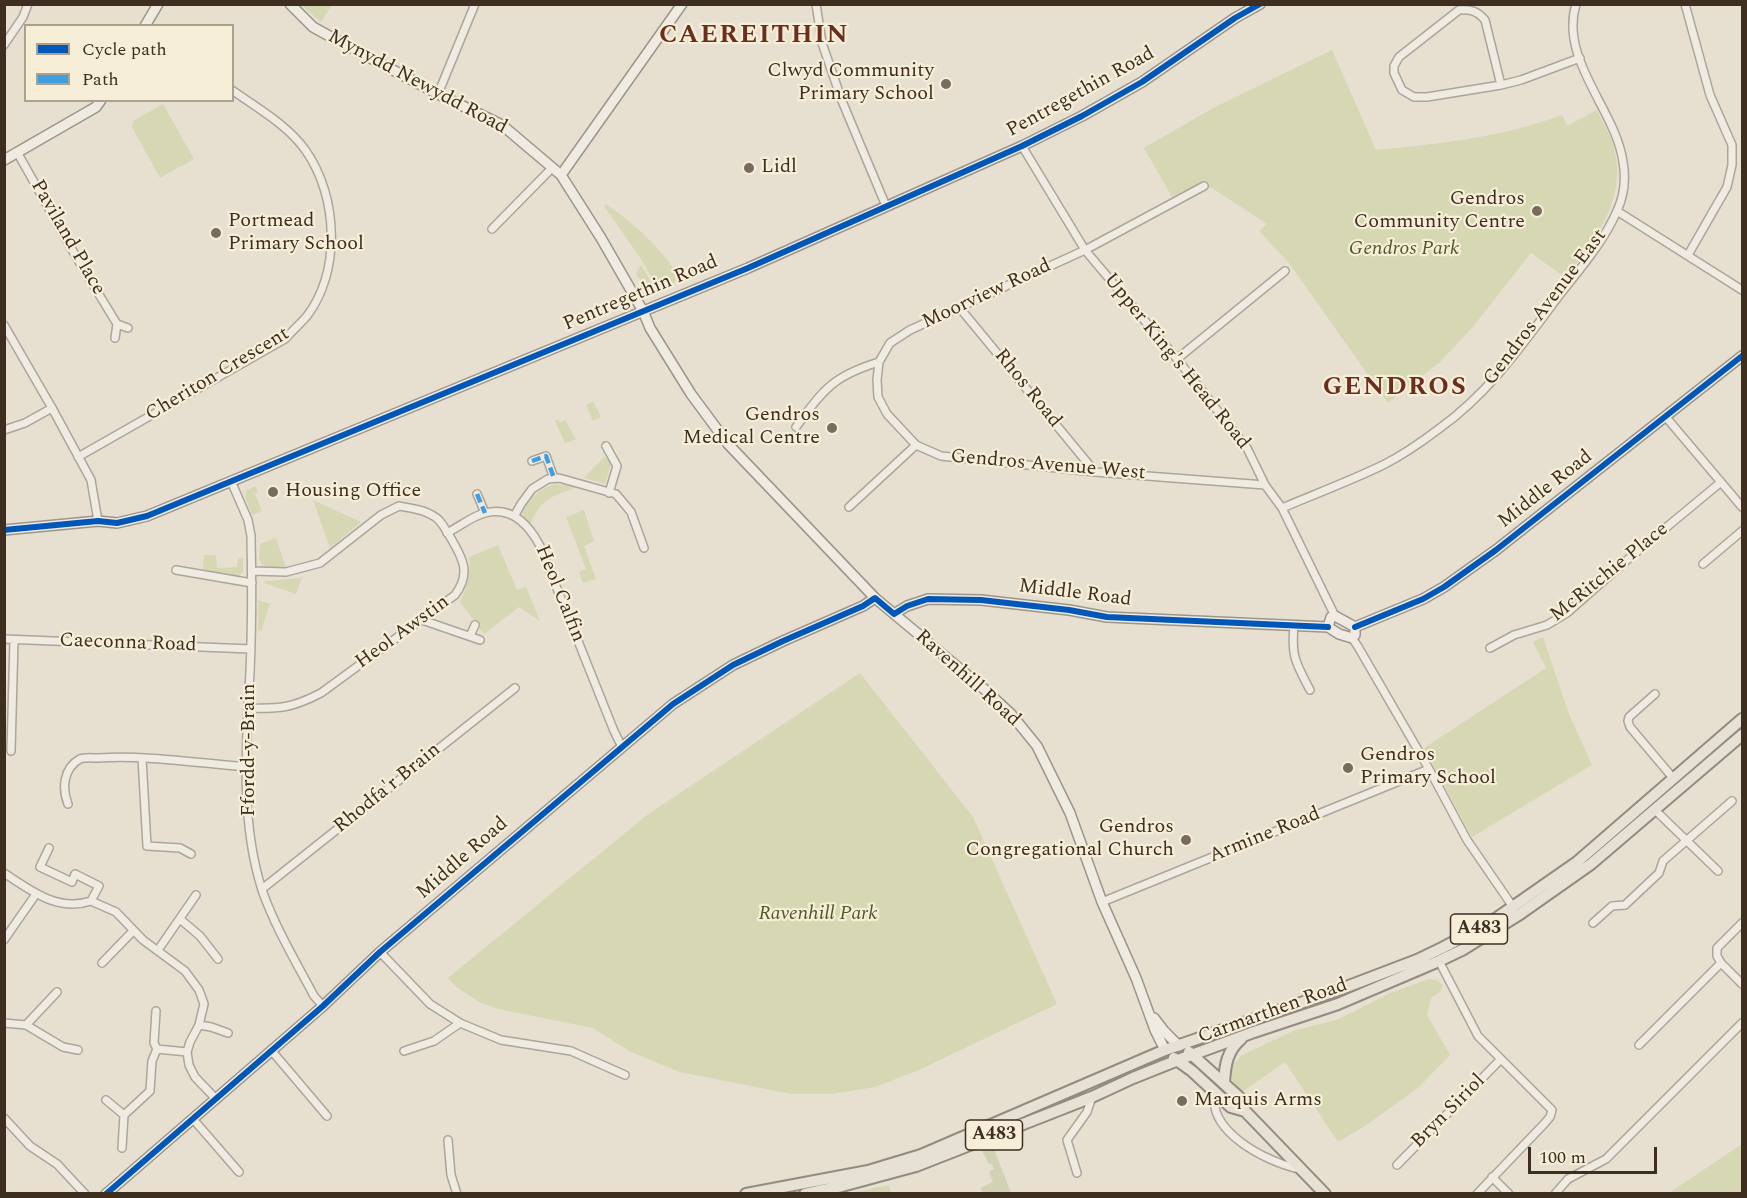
<!DOCTYPE html>
<html>
<head>
<meta charset="utf-8">
<style>
	body { margin:0 }
	#map { position:relative; width:1747px; height:1198px; overflow:hidden; background:#e7e0d1; font-family:Spectral,serif }
	canvas { display:block }
	.frame { position:absolute; inset:0; border:6px solid #3d2e20; pointer-events:none }
	.legend { position:absolute; left:24px; top:24px; width:210px; height:78px; box-sizing:border-box; background:#f7eed8; border:2px solid #ada18e; margin:0; padding:8px 10px; list-style:none; font-size:18px; color:#3d2e20 }
	.legend li { display:flex; align-items:center; gap:12px; height:30px }
	.legend b { width:30px; border:2px solid #ada18e }
	.scale { position:absolute; left:1528px; top:1147px; width:129px; height:27px; box-sizing:border-box; border:3px solid #3d2e20; border-top:0; padding-left:8px; font-size:18px; line-height:21px; white-space:nowrap; color:#3d2e20; -webkit-text-stroke:4px #f7eed8; paint-order:stroke }
</style>
</head>
<body>
<div id="map">
<canvas width="1747" height="1198"></canvas>
<div class="frame"></div>
<ul class="legend">
<li><b style="height:8px;background:#0057b8"></b>Cycle path</li>
<li><b style="height:8px;background:#3f9de0"></b>Path</li>
</ul>
<div class="scale">100 m</div>
</div>
<script>
const g = document.querySelector('canvas').getContext('2d');
g.lineJoin = 'round';
function fill(path, color) {
  g.fillStyle = color;
  g.fill(path, 'evenodd');
}
function stroke(path, color, width, dash) {
  g.strokeStyle = color;
  g.lineWidth = width;
  g.lineCap = dash ? 'butt' : 'round';
  g.setLineDash(dash || []);
  g.stroke(path);
}
function label(font, color, halo, rows, align = 'center') {
  g.font = font + ' Spectral,serif';
  g.lineWidth = 4.5;
  g.setLineDash([]);
  g.textBaseline = 'middle';
  g.strokeStyle = halo;
  g.fillStyle = color;
  for (const [text, x, y, turn = 0] of rows) {
    g.save();
    g.translate(x, y);
    g.rotate((+turn || 0) * Math.PI / 180);
    g.textAlign = isNaN(turn) ? turn : align;
    if (halo) g.strokeText(text, 0, 0);
    g.fillText(text, 0, 0);
    g.restore();
  }
}
const green = new Path2D(`
	M301,5H332L321,22Z
	M1332,50L1376,150C1439,144 1503,137 1562,115L1567,126L1597,110C1603,123 1612,137 1615,152C1626,202 1593,241 1566,278L1531,253L1472,328L1441,361L1388,403L1289,263L1259,231L1267,224L1212,188H1210L1206,181L1172,197L1144,148L1213,108Z
	M163,104L194,159L160,178L132,127L133,121Z
	M606,204C631,221 657,245 675,270L673,271C680,286 671,293 657,287L641,259L604,206Z
	M641,265L653,285C645,283 638,281 636,273Z
	M593,401L601,417L593,421L586,405Z
	M558,419L560,423L565,420L576,439L565,443L555,421Z
	M604,457L608,459L611,464L605,484L584,478Z
	M555,484L576,487C550,498 542,497 530,525L524,518L522,512C530,498 540,489 555,484Z
	M256,486L258,492L255,494L262,511L252,515L245,497L247,490Z
	M313,500L361,522L330,548Z
	M584,510L594,541L584,546L596,579L583,583L579,572L586,569L566,517Z
	M276,538L286,567L265,568L259,559L260,544Z
	M498,545L517,590L526,587L540,621L519,607L484,634L460,602C467,587 471,574 469,557Z
	M204,555H216L217,568L237,567L238,558H243V572L236,579L205,573L203,568Z
	M302,578L296,594L264,583L266,581Z
	M258,600L270,604L261,631L258,630Z
	M1543,637L1569,714L1592,765L1472,837L1424,748L1546,668L1533,642Z
	M860,673L973,817L1057,1004L919,1070L875,1087L832,1094H791L680,1072L631,1052L593,1028L498,1009L479,1002L456,987L448,978L647,815Z
	M1429,979L1437,980L1443,985L1440,992L1431,998L1427,1015L1450,1055L1418,1088L1365,1126L1338,1142L1285,1062L1245,1090L1240,1091L1232,1080L1231,1072L1234,1063L1242,1055L1293,1031L1339,1019L1390,993Z
	M1742,1144V1193H1669Z
	M889,1185L891,1193H851Z`);
const cemetery = new Path2D(`
	M992,1144L1011,1193H983L980,1188L993,1182L989,1172L994,1169L991,1163L989,1164L981,1149Z`);
const street = new Path2D(`
	M816,4L822,43L842,101L886,206
	M1685,4L1710,95L1732,145V165L1727,187L1688,255
	M4,45L23,17L28,4
	M1501,85L1485,20C1477,11 1471,9 1459,10L1399,57L1394,66V73L1402,90L1414,97H1427L1501,85L1521,80L1580,58
	M438,94L475,4
	M1022,146L1085,250L1177,359L1247,448L1265,485L1282,508L1335,616
	M17,152L78,260L117,324L128,328
	M1204,186L1085,250L910,330L890,343L879,362L877,380L878,397L887,414L916,445L941,456L1095,472L1265,485
	M1617,211L1742,290
	M492,229L552,168
	M959,307L1095,472
	M4,325L52,408L91,480L98,521
	M115,338L117,324
	M1177,359L1285,271
	M1665,416L1742,507
	M796,427C824,389 833,376 879,362
	M4,430L25,423L52,408
	M606,446L617,466L609,493
	M78,457L285,339C292,331 300,324 307,316C341,271 338,197 306,151C288,125 257,108 232,90
	M532,461L546,456L554,478
	M231,481L248,520L251,536C252,581 252,627 250,672C246,744 240,821 262,890C275,927 296,962 314,996L323,1006
	M477,494L485,513
	M849,507L916,445
	M1282,508C1315,494 1350,481 1383,465C1401,456 1423,441 1440,428C1489,393 1522,345 1558,297C1579,270 1603,243 1617,211C1624,196 1626,179 1623,162C1616,110 1559,60 1576,4
	M515,515L521,504L532,489L548,479L559,478L616,494L631,512L644,548
	M447,533C459,527 472,516 485,513C512,506 529,525 540,546L614,731L622,747
	M1703,564L1742,531
	M176,570L252,583
	M422,620L480,640
	M1294,626C1291,657 1296,663 1310,690
	M470,636L475,625
	M1352,638L1357,645L1429,769L1467,840L1513,907
	M4,639L251,649
	M1490,648L1514,635L1547,625L1567,613L1627,560L1721,482
	M1655,694L1629,717L1628,721L1630,727L1673,778
	M248,708C280,709 292,708 321,693L455,595C472,572 462,557 449,535C445,529 441,520 435,517C425,510 411,508 399,506L381,515L320,563L286,572L252,571
	M11,751L14,640
	M142,758L147,846L180,848L191,854
	M68,804C62,789 63,768 80,759C84,757 93,758 98,758C147,755 198,763 247,767
	M1655,810L1718,871
	M49,848L40,867L72,882L75,874L99,886L91,901
	M4,873C31,891 58,912 91,901L116,912L143,940L185,971L199,990L204,1004L199,1025L190,1042L187,1052L189,1065L195,1077L216,1099
	M262,889L515,688
	M1102,902L1429,769
	M180,919L200,936L218,959
	M1593,923L1612,906L1625,905L1659,873L1663,861L1732,801
	M4,940L36,894
	M158,950L196,895
	M380,952L430,1004L460,1023L501,1040L571,1051L625,1075
	M1439,961L1478,1036L1552,1110L1550,1117L1544,1124L1477,1194
	M102,963L133,931
	M1721,963L1742,984
	M156,1011L154,1043L157,1049
	M4,1023L26,1025L63,1047L78,1050
	M26,1025L57,992
	M199,1025L211,1027L228,1033
	M1639,1045L1721,963L1717,956V948L1742,923
	M157,1049L187,1052
	M271,1050L327,1116
	M404,1051L434,1041L460,1023
	M1215,1093C1207,1132 1267,1162 1299,1169
	M106,1100L124,1115
	M4,1118L30,1146L57,1164L85,1194
	M193,1119L239,1172
	M448,1140L451,1175L457,1194
	M122,1148L124,1115L150,1091L152,1061L157,1049
	M1397,1165L1501,1059
	M1077,1173L1067,1140L1087,1112L1092,1097
	M1492,1177L1509,1194
	M1555,1194L1568,1179L1606,1159L1742,1023`);
const secondary = new Path2D(`
	M290,4L313,27L331,37L438,94L502,125L561,175L601,238L643,311L650,328L691,394L728,444L875,598L984,689L1011,714L1037,746L1070,813L1102,902L1136,978L1155,1030L1165,1050
	M145,26L158,4
	M4,160L96,107L101,100
	M561,175L682,4
	M4,530L98,521L117,523L147,516L748,268L1022,146L1082,116L1142,82L1235,18L1260,4
	M894,614L907,606L928,599L981,600L1069,610L1107,617L1328,627
	M1328,627L1339,634L1352,638L1355,635V627
	M1328,627L1331,617L1335,616L1355,627
	M1355,627L1423,599L1444,587L1496,550L1742,356
	M1154,1018L1164,1031L1179,1046
	M106,1194L323,1006L380,952L673,704L733,665L783,641L863,606L875,598`);
const primary = new Path2D(`
	M1189,1052L1240,1098L1245,1111L1325,1194
	M1174,1058L1192,1071L1231,1107L1245,1111
	M1224,1083C1225,1065 1227,1051 1241,1039
	M746,1194L868,1171L921,1155L1165,1050L1341,989L1417,960L1442,948L1488,924L1577,862L1742,719
	M805,1194L842,1186L916,1166L1092,1097L1133,1078L1178,1060L1254,1032L1338,1004L1439,961L1462,950L1520,914L1591,864L1742,735`);
const quiet = new Path2D(`
	M532,461L546,456L554,478
	M477,494L485,513`);
const cycleway = new Path2D(`
	M4,530L98,521L117,523L147,516L748,268L1022,146L1082,116L1142,82L1235,18L1260,4
	M1355,627L1423,599L1444,587L1496,550L1742,356
	M106,1194L323,1006L380,952L673,704L733,665L783,641L863,606L875,598L894,614L907,606L928,599L981,600L1069,610L1107,617L1328,627`);
const markers = [
	[946,84,6,"#786c5e"],
	[749,168,6,"#786c5e"],
	[1537,211,6,"#786c5e"],
	[216,233,6,"#786c5e"],
	[832,428,6,"#786c5e"],
	[273,492,6,"#786c5e"],
	[1348,768,6,"#786c5e"],
	[1186,840,6,"#786c5e"],
	[1182,1101,6,"#786c5e"]
];
const shields = [
	[1479,929,57],
	[994,1135,57]
];
const shieldNames = [
	["A483",1479,929],
	["A483",994,1135]
];
const poiNames = [
	["Clwyd Community",934,72,"right"],
	["Primary School",934,95,"right"],
	["Lidl",761,168],
	["Gendros",1525,200,"right"],
	["Community Centre",1525,223,"right"],
	["Portmead",228,222],
	["Primary School",228,245],
	["Gendros",820,416,"right"],
	["Medical Centre",820,439,"right"],
	["Housing Office",285,492],
	["Gendros",1360,756],
	["Primary School",1360,779],
	["Gendros",1174,828,"right"],
	["Congregational Church",1174,851,"right"],
	["Marquis Arms",1194,1101]
];
const streetNames = [
	["Mynydd Newydd Road",417,83,28],
	["Pentregethin Road",1081,93,-29],
	["Paviland Place",67,238,60],
	["Pentregethin Road",641,294,-23],
	["Moorview Road",987,295,-25],
	["Gendros Avenue East",1546,308,-53],
	["Upper King's Head Road",1176,362,51],
	["Cheriton Crescent",218,375,-31],
	["Rhos Road",1027,389,51],
	["Gendros Avenue West",1048,466,5],
	["Middle Road",1546,490,-38],
	["McRitchie Place",1610,573,-39],
	["Heol Calfin",559,594,68],
	["Middle Road",1075,594,7],
	["Heol Awstin",403,633,-36],
	["Caeconna Road",128,644,2],
	["Ravenhill Road",967,679,42],
	["Ffordd-y-Brain",250,750,-90],
	["Rhodfa'r Brain",388,789,-39],
	["Armine Road",1265,836,-22],
	["Middle Road",463,859,-41],
	["Carmarthen Road",1273,1012,-20],
	["Bryn Siriol",1449,1112,-45]
];
const parkNames = [
	["Gendros Park",1404,250],
	["Ravenhill Park",818,915]
];
const districtNames = [
	["CAEREITHIN",754,37],
	["GENDROS",1395,389]
];
fill(green, '#d6d7b3');
fill(cemetery, '#d1d1b3');
stroke(street, '#ada599', 10);
stroke(secondary, '#9c958a', 12);
stroke(primary, '#928b80', 14);
stroke(street, '#efebe3', 7);
stroke(secondary, '#efebe3', 9);
stroke(primary, '#e6e1d4', 10);
stroke(quiet, '#3f9de0', 4.5, [9, 4.5]);
stroke(cycleway, '#0057b8', 6);
for (const [x, y, r, color] of markers) {
  const dot = new Path2D();
  dot.arc(x, y, r, 0, 2 * Math.PI);
  g.fillStyle = color;
  g.fill(dot);
  stroke(dot, '#f7eed8', 2);
}
for (const [x, y, w] of shields) {
  const box = new Path2D();
  box.roundRect(x - w / 2, y - 15, w, 30, 4.5);
  g.fillStyle = '#f7eed8';
  g.fill(box);
  stroke(box, '#3d2e20', 1.5);
}
label('bold 18px', '#3d2e20', null, shieldNames);
label('20px', '#3d2e20', '#f7eed8', poiNames, 'left');
label('20px', '#3d2e20', '#f7eed8', streetNames);
label('italic 20px', '#4d5a26', '#f7eed8', parkNames);
g.letterSpacing = '1.5px';
label('bold 26px', '#6b2e1e', '#f7eed8', districtNames);
g.letterSpacing = '0px';
</script>
</body>
</html>
